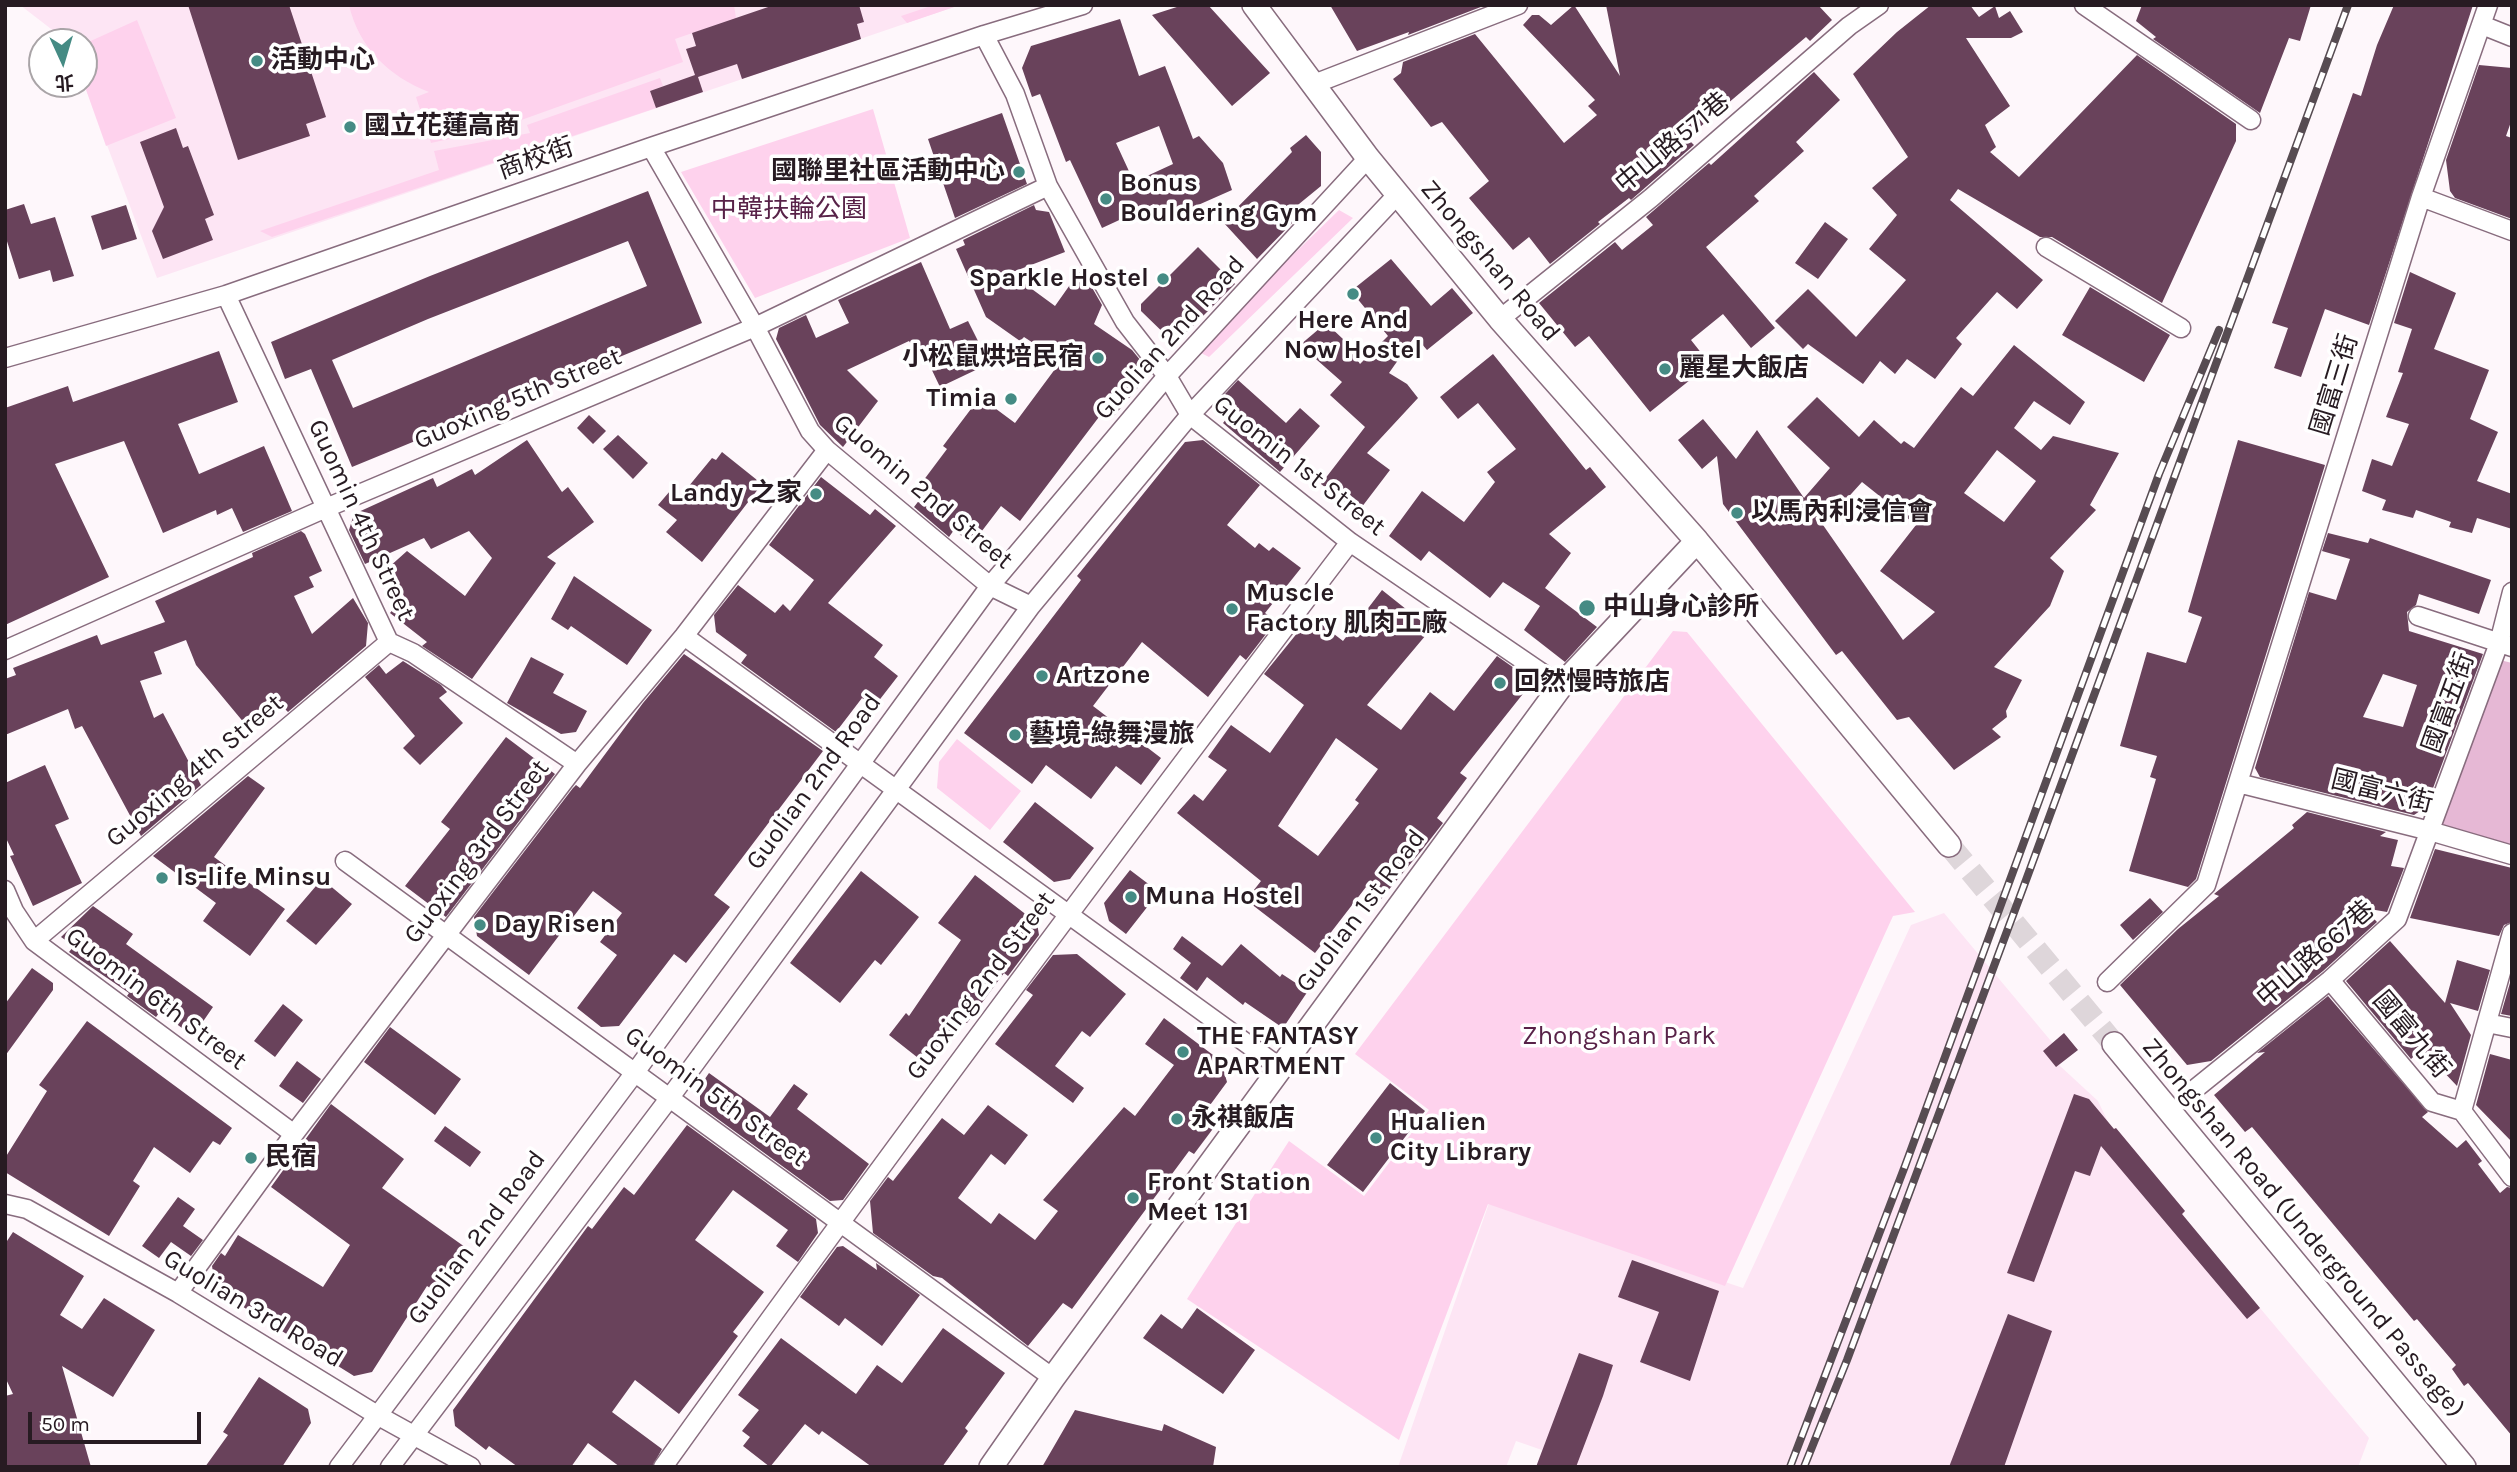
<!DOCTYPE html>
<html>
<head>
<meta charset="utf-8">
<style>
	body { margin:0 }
	#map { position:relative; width:2517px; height:1472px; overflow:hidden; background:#fef7fb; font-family:Karla,"Noto Sans TC",sans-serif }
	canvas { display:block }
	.frame { position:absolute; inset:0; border:7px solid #271b22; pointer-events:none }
	.north { position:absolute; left:28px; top:28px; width:70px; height:70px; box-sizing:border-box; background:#fff; border:2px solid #a9a4a7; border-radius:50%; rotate:176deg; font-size:19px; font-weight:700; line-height:28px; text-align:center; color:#271b22 }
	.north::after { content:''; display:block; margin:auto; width:24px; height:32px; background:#458b84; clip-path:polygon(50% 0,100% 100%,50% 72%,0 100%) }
	.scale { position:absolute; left:28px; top:1412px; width:173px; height:32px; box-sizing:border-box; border:4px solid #271b22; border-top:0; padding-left:9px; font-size:21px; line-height:24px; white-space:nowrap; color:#271b22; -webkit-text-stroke:5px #fff; paint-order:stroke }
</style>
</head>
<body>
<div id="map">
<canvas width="2517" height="1472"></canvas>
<div class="frame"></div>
<div class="north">北</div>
<div class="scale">50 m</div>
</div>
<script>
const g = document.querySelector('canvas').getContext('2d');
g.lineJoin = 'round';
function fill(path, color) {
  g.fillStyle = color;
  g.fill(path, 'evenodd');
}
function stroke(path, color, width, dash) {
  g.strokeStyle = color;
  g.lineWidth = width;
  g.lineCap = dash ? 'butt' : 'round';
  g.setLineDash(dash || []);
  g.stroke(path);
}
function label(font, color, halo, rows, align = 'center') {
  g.font = font + ' Karla,"Noto Sans TC",sans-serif';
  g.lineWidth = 7;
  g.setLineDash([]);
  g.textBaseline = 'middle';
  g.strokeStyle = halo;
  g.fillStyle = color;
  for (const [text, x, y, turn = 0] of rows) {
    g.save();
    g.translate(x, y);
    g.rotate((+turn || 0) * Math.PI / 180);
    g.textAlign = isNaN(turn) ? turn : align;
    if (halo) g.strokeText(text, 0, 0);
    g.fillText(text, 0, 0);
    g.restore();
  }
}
const built = new Path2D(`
	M20,5H960L157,278L84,84V42H68Z
	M1944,913L2066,1059L2059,1065L2098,1101L2112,1130L2116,1128L2185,1211L2182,1215L2369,1438L2358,1467H1536L1542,1450L1516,1441L1506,1467H1398L1489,1203L1743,1288L1911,925Z`);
const green = new Path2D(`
	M349,5H734L736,18L675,39L683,62L499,128L431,143L416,97L429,92C390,77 359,48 349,5Z
	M934,5H960L907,23L901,16Z
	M137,20L176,118L106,146L84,84V44Z
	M660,78L663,86L650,91L656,108L272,237L260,231L439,170L434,151L530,133L527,125Z
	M873,109L910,238L755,298L681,172Z
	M1339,210L1353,218L1209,357L1195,350Z
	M1673,631L1687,632L1915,912L1893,916L1725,1286L1488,1204L1399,1440L1187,1299L1289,1141L1364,1196L1429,1110L1355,1054Z
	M957,739L1021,791L990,830L937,788L939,762Z`);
const forest = new Path2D(`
	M2492,658L2512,663V845L2438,825Z`);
const building = new Path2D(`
	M188,5H289L326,117L306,124L310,136L238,160Z
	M774,5H859L864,22L857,24L861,39L742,79L737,64L698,77L703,92L656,108L650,91L695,75L686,49L696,46L692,33Z
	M1183,5H1208L1270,73L1232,106L1152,15Z
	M1330,5H1486L1408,35L1409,32L1357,51Z
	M1574,5L1620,76L1606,5H1818L1832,20L1810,41L1806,37L1687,138L1694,145L1631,200L1629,198L1598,222L1600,224L1550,264L1529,237L1513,250L1469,198L1489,181L1442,122L1431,127L1393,79L1401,73L1403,62L1475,34L1564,143L1597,115L1588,106L1595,100L1523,25L1532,15H1539L1551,25Z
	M1931,5H1970L1979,17L1995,6L1999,18L2010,11L2023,32L2011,38H1966L2010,106L1985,125L1996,147L1990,152L2019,177L2137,55L2236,124V141L2162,303L2052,237H2040L1958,189L1950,200L2043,280L2017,309L1997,292L1956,338L1962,344L1935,379L1907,359L1895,374L1880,361L1863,384L1808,344L1803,349L1775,321L1808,289L1856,337L1906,280L1869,249L1897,215L1872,188L1908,157L1853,74L1897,32Z
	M2142,5H2311L2300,41L2289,38L2260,113L2153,39L2156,37L2136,21Z
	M2394,5H2473L2369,325L2325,309L2301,377L2274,368L2288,328L2272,323L2353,93L2361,96L2377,45Z
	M1120,19L1139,76L1165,66L1193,139L1199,136L1223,163L1232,190L1162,221L1154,204L1102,228L1070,160L1066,162L1040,94L1032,97L1022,68L1031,46ZM1159,126L1173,164L1134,182L1116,143Z
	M2479,65L2512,68V119L2506,136L2512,138V219L2455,198L2450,191L2446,160Z
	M1814,72L1840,100L1796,142L1804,151L1754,196L1759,201L1706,247L1775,328L1751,348L1723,314L1691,340L1710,364L1650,412L1589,336L1575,347L1539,303L1615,242L1622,250L1653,225L1646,217L1709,163L1711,165Z
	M1002,113L1027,184L955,218L928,139Z
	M176,128L183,148L188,146L214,215L205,219L213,240L163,259L152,231L164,207L140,142Z
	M1306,135L1321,152V186L1288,213L1295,220L1257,259L1223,222L1292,152L1290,148Z
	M648,191L702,323L352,467L311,369L285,379L271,342L430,276ZM628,241L647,286L353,408L332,360L428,319Z
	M24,204L31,224L55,217L74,276L53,282L50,270L19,279L5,235V210Z
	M126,205L137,239L102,250L91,216Z
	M1034,205L1036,210L1049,212L1065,252L1010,273L1055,306L1079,272L1086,277L1102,305L1094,324L1132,350L1141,361L1145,379L1114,416L1105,409L1020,521L1001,506L972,544L954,530L949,537L914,507L924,494L917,489L947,449L943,446L980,397L1015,423L1061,361L1024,337L1020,341L986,317L956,249L965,245L963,240Z
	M1825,222L1848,239L1818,279L1795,263Z
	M1198,247L1235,284L1175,344L1141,311V304Z
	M1391,259L1431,306L1452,288L1473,313L1427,350L1415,336L1389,373L1407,384L1418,398L1367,453L1390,470L1358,512L1321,484L1365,427L1330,395L1342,382L1300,345L1326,323L1344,340L1360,364L1388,336L1351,291Z
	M921,262L950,329L968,321L981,347L974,351L982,367L940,387L918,341L911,344L909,341L847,370L878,401L843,447L820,425L776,339L779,328L806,315L816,338L849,323L838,300Z
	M2410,272L2456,293L2434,349L2489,370L2470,419L2498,432L2477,481L2512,494V529L2477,518L2472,533L2449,527L2451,522L2416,510L2413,518L2382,510L2386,500L2362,491L2372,459L2392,466L2409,424L2386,417L2403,373L2398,372L2412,329L2394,323Z
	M2090,287L2170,335L2144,382L2062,335Z
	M2014,345L2085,402L2070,425L2034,401L2014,428L2041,450L2053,436L2119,453L2090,505L2096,510L2050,558L2064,571L2050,606L1994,667L2022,680L2006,711L2007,717L1992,729L2001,737L1954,770L1909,717L1897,720L1842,651L1836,655L1723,504L1717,456L1702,469L1678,440L1703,419L1736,459L1757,430L1804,498L1830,468L1787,427L1817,397L1859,437L1874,420L1901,444L1904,441L1914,448L1961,387L1973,396ZM1997,450L2036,481L2004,522L1964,493ZM1862,482L1916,525L1880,571L1935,612L1903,640L1823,525Z
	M219,351L238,402L178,424L199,474L264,446L292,511L243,532L232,508L217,515L216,510L163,533L124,441L55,464L109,577L5,625V408L68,386L73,402Z
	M1493,354L1586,470L1590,467L1606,487L1549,534L1571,553L1545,588L1597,627L1565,662L1524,630L1540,606L1503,582L1490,598L1429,551L1421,561L1389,536L1422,491L1464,522L1495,482L1487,472L1516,449L1478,403L1458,419L1440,397Z
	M1238,380L1286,423L1300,408L1320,426L1280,472L1223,423L1237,406L1225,394Z
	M589,415L606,431L593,444L577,428Z
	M618,435L648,463L633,479L603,449Z
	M527,440L562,492L568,487L594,522L547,557L556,563L472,679L422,646L427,642L390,613L404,596L388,568L407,551L465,596L492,558L469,531L431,549L424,538L365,564L349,530L354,514L433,478L437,487L472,469L475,475Z
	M1203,440L1260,485L1227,525L1255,548L1259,543L1269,551L1273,547L1301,568L1265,613L1276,621L1246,660L1240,655L1208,697L1142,642L1093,706L1161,758L1141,785L1116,766L1091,799L1046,765L1032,784L964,733L1081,580L1077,576L1185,442Z
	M2238,440L2325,465L2196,879L2188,887L2129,871L2156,779L2150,777L2157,756L2120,746L2147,652L2186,663L2202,617L2188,612Z
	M722,452L762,484L702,562L666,532L677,520L658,505L670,491L679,498L712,458L716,460Z
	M821,477L870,515L875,509L896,526L828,603L883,645L874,657L898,676L874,707L862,698L836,732L741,663L747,655L716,632L714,615L738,585L775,613L783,604L790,611L814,580L769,545Z
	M301,531L305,534L322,571L309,577L314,587L294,596L312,634L353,598L368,623L366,646L288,712L281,705L250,730L196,665L186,640L154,652L162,674L140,681L154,718L163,713L201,785L141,836L82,726L75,729L68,709L5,735V679L16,675L13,668L97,635L101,645L165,622L155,601L253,557L252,553Z
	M2328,533L2368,543L2370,538L2491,580L2479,614L2419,594L2416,605L2407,612L2409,631L2483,654L2426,807L2414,815L2260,777L2255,768L2309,592L2336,600L2350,559L2322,551ZM2383,674L2417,685L2403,727L2363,717Z
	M574,576L652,630L627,665L571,626L568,630L551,619Z
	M1382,590L1431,629L1367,705L1401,730L1430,692L1454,711L1497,656L1524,675L1526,690L1460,773L1467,778L1437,818L1443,823L1422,850L1381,899L1366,887L1315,953L1246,900L1261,881L1177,813L1194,794L1203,801L1227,770L1208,757L1231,725L1270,753L1304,705L1264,674L1311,616L1343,641ZM1336,738L1378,769L1355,800L1359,803L1318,856L1278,826Z
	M684,654L823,751L714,895L730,907L686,963L674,954L619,1026L601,1027L577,1008L617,955L600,942L622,913L593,891L529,975L477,936L474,917L573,788L576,785L580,788L643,703Z
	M531,657L564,674L553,693L587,711L576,732L561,734L507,703Z
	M403,661L441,685L447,692L439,698L463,723L420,765L403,748L415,736L365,677L379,665L386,674Z
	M506,737L555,774L446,917L405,886L450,829L441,822Z
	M45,765L69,819L55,825L82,883L33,906L10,856L14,855L5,836V783Z
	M248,776L265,788L214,857L285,909L250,956L203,921L216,903L153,856Z
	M1035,802L1094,848L1070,879L1054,882L1003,842Z
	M2307,812L2386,832L2380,836L2398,840L2391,866L2404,868L2387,912L2364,908L2377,922L2323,971L2211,1061L2187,1065L2120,985L2178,929L2219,896L2214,894L2294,828L2292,825Z
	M2435,849L2512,868V922L2504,925L2499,936L2410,918Z
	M1130,870L1159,892L1126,934L1109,921L1104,903Z
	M861,871L919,917L881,965L875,960L840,1003L790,963Z
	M975,875L1037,923L1039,935L1008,976L1004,973L967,1023L963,1020L927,1065L889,1035L906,1013L909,1016L961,940L938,923Z
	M322,879L352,904L316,945L286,921Z
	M2150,898L2163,912L2133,940L2120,925Z
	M93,906L133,934L126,944L213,1007L193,1036L160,1012L156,1017L127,996L129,993L69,952L74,946L61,937Z
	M1182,936L1222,966L1241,944L1280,977L1282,974L1308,991L1283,1028L1245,1002L1243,1005L1207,977L1197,991L1180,978L1191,963L1173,949Z
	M2390,941L2445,1003L2457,960L2490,970L2478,1011L2450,1003L2471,1035L2457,1086L2422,1049L2411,1059L2346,981Z
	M1077,954L1126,994L1090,1037L1082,1031L1055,1066L1084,1088L1073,1103L995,1044L1033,995L1026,990L1053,955Z
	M32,968L53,983V990L5,1056V1004Z
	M2512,976V1016L2501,1014Z
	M2328,996L2428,1112L2422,1117L2457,1148L2466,1140L2482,1161L2478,1164L2500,1193L2507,1187L2512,1188V1436L2468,1383L2464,1386L2452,1369L2456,1365L2417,1319L2414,1321L2252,1127L2245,1132L2214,1095L2265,1052L2257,1053Z
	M283,1004L303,1020L275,1057L254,1041Z
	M1164,1018L1221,1061L1227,1082L1202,1116L1215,1126L1194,1154L1189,1151L1072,1309L1063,1303L1028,1346L942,1278L933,1276L873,1233L870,1201L888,1177L893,1181L942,1118L964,1135L988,1105L1028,1135L1005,1165L991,1154L958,1198L991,1224L999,1213L1035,1240L1058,1211L1043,1200L1124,1107L1135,1116L1174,1065L1145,1044Z
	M87,1021L232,1128L220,1145L213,1141L190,1173L154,1147L133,1181L140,1186L109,1236L5,1172V1158L47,1091L39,1085Z
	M390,1027L461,1079L435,1115L364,1062Z
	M2064,1033L2078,1050L2056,1067L2043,1051Z
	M2490,1054L2512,1060V1142L2476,1105Z
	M297,1061L321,1079L303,1103L279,1086Z
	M709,1073L770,1117L794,1084L808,1094L797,1109L869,1164L843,1200L830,1201L700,1106V1086Z
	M1390,1083L1425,1111L1363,1192L1327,1165Z
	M2074,1094L2089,1099L2114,1129L2116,1128L2185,1211L2182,1214L2260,1308L2247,1319L2101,1146L2090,1176L2075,1171L2034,1282L2007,1273Z
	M331,1104L404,1159L382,1188L472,1252L441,1295L427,1286L372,1372L354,1376L216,1290L212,1266L221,1253L225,1256L238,1235L323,1287L350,1245L271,1187Z
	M687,1125L816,1219L818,1233L798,1262L776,1246L788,1230L733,1190L695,1240L764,1292L733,1332L738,1336L679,1414L635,1380L612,1412L662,1449L652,1467H620L588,1443L571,1467H518L489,1446L486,1450L455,1426L453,1410L588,1226L592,1229L624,1187L634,1195Z
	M445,1126L481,1152L470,1167L434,1141Z
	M178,1197L195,1209L183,1226L203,1240L191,1256L171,1242L159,1258L142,1246Z
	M13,1232L84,1276L60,1315L82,1329L104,1298L155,1330L113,1397L62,1366L91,1467H5V1396L13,1394L5,1377V1244Z
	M843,1246L877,1270L876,1263L920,1295L882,1346L845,1318L839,1326L800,1297L837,1247Z
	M1632,1260L1719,1291L1690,1381L1640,1362L1659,1312L1618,1297Z
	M1197,1308L1255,1350L1223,1394L1143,1338L1161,1314L1182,1329Z
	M2008,1314L2052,1331L2004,1467H1949Z
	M943,1328L1005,1373L965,1428L968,1431L942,1467H872L822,1431L819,1435L805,1424L770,1467L743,1446L750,1437L742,1431L759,1410L738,1395L781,1338L856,1394L877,1365L902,1383Z
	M1579,1353L1613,1365L1603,1396L1576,1467H1536Z
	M259,1377L308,1409L311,1423L282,1467H205L228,1435L223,1432Z
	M1075,1410L1162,1431L1164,1424L1216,1447L1213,1467H1042Z`);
const tertiaryTunnel = new Path2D(`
	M1949,845L2114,1044`);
const minor = new Path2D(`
	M2084,5L2251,120
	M2482,25L2512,37
	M984,35L1015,94L1048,186L1125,322L1167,376L1190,415L1350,542L1561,686
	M1314,84L1518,5
	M651,147L755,327L810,431L827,450L990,586L1031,606
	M2421,197L2512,231
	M2046,247L2181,328
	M226,295L389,642L413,653L577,764
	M1500,319L1651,198L1849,26L1879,5
	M5,358L226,295L651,147L984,35L1083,5
	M2418,616L2512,647
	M684,636L1282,1069
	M5,650L326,508L755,327L1048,186
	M2238,783L2430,831L2512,855
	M345,861L1053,1378
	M5,890L14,911L34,941L294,1134
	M34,941L389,642
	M2330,980L2432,1102L2462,1111L2512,1177
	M2107,982L2206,885L2421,197L2488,5
	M2487,1023L2512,1028
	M2195,1089L2330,980L2397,919L2499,643L2512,592
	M2462,1111L2512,933
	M5,1204L27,1209L178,1293L377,1415L471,1467
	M178,1293L294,1134L577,764L684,636L827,450
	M339,1467L636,1071L990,586L1167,376L1368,158
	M390,1467L671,1096L1031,606L1190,415L1398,194
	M663,1467C887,1155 1117,848 1350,542`);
const tertiary = new Path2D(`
	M1254,5L1368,158L1500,319L1697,541L1949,845
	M2114,1044L2464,1467
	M991,1467L1053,1378L1561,686L1697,541`);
const rail = new Path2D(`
	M1790,1467L1905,1166L2159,474L2219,330
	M1804,1467L1847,1360L2022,891L2348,5`);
const markers = [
	[257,61,7,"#458b84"],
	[350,127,7,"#458b84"],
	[1019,172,7,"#458b84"],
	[1106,199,7,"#458b84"],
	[1163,279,7,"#458b84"],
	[1353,294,7,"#458b84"],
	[1098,358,7,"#458b84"],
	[1665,369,7,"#458b84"],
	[1011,399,7,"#458b84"],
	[816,494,7,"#458b84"],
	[1737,513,7,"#458b84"],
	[1587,608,9,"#458b84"],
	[1232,609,7,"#458b84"],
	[1042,676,7,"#458b84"],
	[1500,683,7,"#458b84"],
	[1015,735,7,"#458b84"],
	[162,878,7,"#458b84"],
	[1131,897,7,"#458b84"],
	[480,925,7,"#458b84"],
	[1183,1052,7,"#458b84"],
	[1177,1119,7,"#458b84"],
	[1376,1138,7,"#458b84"],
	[251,1158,7,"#458b84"],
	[1133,1198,7,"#458b84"]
];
const poiNames = [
	["活動中心",271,61],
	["國立花蓮高商",364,127],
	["國聯里社區活動中心",1005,172,"right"],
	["Bonus",1120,184],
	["Bouldering Gym",1120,214],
	["Sparkle Hostel",1149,279,"right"],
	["Here And",1353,321,"center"],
	["Now Hostel",1353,351,"center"],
	["小松鼠烘培民宿",1084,358,"right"],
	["麗星大飯店",1679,369],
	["Timia",997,399,"right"],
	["Landy 之家",802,494,"right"],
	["以馬內利浸信會",1751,513],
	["Muscle",1246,594],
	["Factory 肌肉工廠",1246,624],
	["中山身心診所",1603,608],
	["Artzone",1056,676],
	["回然慢時旅店",1514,683],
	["藝境-綠舞漫旅",1029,735],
	["Is-life Minsu",176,878],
	["Muna Hostel",1145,897],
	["Day Risen",494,925],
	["THE FANTASY",1197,1037],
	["APARTMENT",1197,1067],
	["永祺飯店",1191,1119],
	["Hualien",1390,1123],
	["City Library",1390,1153],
	["民宿",265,1158],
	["Front Station",1147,1183],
	["Meet 131",1147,1213]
];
const streetNames = [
	["中山路571巷",1673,143,-40],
	["商校街",536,159,-19],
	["Zhongshan Road",1490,261,50],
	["Guolian 2nd Road",1170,338,-48],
	["國富三街",2335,385,-73],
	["Guoxing 5th Street",518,399,-23],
	["Guomin 1st Street",1299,466,38],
	["Guomin 2nd Street",923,492,40],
	["Guomin 4th Street",361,520,65],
	["國富五街",2449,703,-70],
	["Guoxing 4th Street",195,771,-40],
	["Guolian 2nd Road",814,782,-54],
	["國富六街",2382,792,14],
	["Guoxing 3rd Street",477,852,-53],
	["Guolian 1st Road",1361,911,-53],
	["中山路667巷",2316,954,-41],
	["Guoxing 2nd Street",981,986,-53],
	["Guomin 6th Street",156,999,37],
	["國富九街",2411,1035,50],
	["Guomin 5th Street",716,1097,36],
	["Zhongshan Road (Underground Passage)",2303,1228,50],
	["Guolian 2nd Road",477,1238,-53],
	["Guolian 3rd Road",253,1309,31]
];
const parkNames = [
	["中韓扶輪公園",789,210],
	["Zhongshan Park",1619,1037]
];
fill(built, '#fde5f4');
fill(green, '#fed2ed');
fill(forest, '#e6b8d5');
fill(building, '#69425b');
stroke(tertiaryTunnel, '#ded6da', 23, [23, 11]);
stroke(minor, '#886c7e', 21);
stroke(tertiary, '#886c7e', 26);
stroke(minor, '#fff', 18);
stroke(tertiary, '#fff', 23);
stroke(rail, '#574c52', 8);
stroke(rail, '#fff', 5, [16]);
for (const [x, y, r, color] of markers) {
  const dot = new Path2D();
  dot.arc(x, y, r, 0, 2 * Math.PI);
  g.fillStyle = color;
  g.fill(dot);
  stroke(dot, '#fff', 2.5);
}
label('bold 26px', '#271b22', '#fff', poiNames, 'left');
label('26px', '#271b22', '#fff', streetNames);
label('26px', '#582248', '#fff', parkNames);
</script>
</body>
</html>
